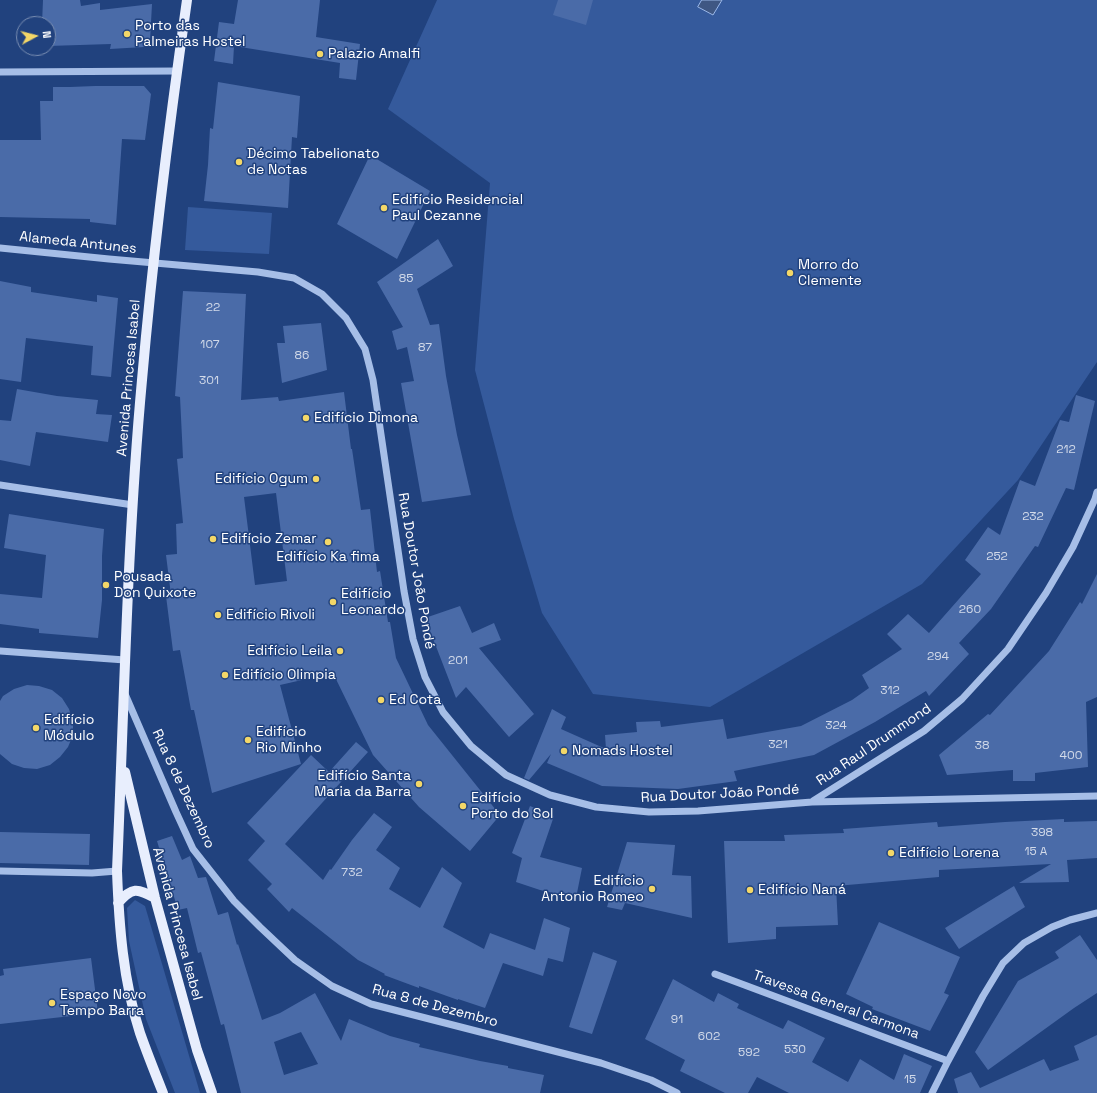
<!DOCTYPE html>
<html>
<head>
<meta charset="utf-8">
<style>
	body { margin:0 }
	#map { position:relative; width:1097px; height:1093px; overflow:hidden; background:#21427e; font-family:"Space Grotesk",sans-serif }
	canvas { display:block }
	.north { position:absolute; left:16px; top:16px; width:40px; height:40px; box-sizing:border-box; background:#21427e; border:1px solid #7a8eb2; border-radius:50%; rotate:83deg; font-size:11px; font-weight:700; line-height:16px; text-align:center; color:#fff }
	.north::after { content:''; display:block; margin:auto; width:14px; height:18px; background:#f3d768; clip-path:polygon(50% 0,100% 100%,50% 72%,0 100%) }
</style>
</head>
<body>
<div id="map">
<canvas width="1097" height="1093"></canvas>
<div class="north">N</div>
</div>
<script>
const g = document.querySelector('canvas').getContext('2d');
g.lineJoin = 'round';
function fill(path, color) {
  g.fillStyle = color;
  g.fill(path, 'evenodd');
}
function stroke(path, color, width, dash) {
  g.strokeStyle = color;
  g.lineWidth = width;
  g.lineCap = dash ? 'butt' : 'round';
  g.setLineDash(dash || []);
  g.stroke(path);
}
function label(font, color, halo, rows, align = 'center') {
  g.font = font + ' "Space Grotesk",sans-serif';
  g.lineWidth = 3;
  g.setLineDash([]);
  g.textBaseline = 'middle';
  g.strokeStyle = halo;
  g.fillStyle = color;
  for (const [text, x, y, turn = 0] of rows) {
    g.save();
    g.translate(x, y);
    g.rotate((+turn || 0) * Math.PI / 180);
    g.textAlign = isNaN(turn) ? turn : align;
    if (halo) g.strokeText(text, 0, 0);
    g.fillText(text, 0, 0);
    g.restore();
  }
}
const green = new Path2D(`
	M437,0H1097V362L1018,480L922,584L710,707L593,694L542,613L514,519L475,370L490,183L388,109Z
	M188,207L272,213L269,254L185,250Z
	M135,900L145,906L200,1093H175L146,1019L129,941L127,908Z`);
const water = new Path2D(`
	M702,0H722L713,15L698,7Z`);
const building = new Path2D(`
	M43,0H80L81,6L100,3V10L152,4L150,41L144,47L110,49L111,44L48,46V24H42Z
	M238,0H320L316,37L360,44L356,80L339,78L340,63L234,46L233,64L214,61L219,22L234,24Z
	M558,0H593L586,25L553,15Z
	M218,82L300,96L297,138L292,137L288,208L204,201L208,165L210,128L213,129Z
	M95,86H144L151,94L145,140L122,139L116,225L90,222V219L0,217V140H41L40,101H53V87H70Z
	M370,155L430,191L397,259L337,224Z
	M438,239L453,266L417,289L430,325L439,324L446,376L457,435L471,495L422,502L401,383L414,381L407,347L397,350L392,331L403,327L377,282Z
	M0,281L31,287V292L97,302V295L118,298L111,377L91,375L93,346L26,338L21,382L0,379Z
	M183,291L246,294L241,400L278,397L279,401L344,392L351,449H352L361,510L370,509L377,572L380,571L388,622H390L396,658L428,725L500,815L470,851L419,807L373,755L333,673L280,685L301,764L212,793L194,710H191L180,650L173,651L166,596L171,595L166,555L177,554L176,524L183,523L177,459L183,458L180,397L175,396ZM276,493L287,581L255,585L244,497Z
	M321,323L327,370L282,383L277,343H285L283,326Z
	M17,389L57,396L98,400L96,414L112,415L108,442L36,432L30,466L0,460V420L11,421Z
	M1076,395L1095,401L1074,490L1066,488L1038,547L1035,546L991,609L959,643L969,654L929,696L926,691L875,722L814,755L734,771L737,781L678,789L602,786L547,763L551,754L529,780L524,778L552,709L566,717L561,729L606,749L605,735L637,732L636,722L660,721L661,727L723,719L727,739L801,726L852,700L869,688L862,675L902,649L887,634L908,614L929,633L981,574L965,560L988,527L1000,535L1020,480L1035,486L1060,420L1069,422Z
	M9,514L104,529L102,556V600L98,638L39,633V629L0,624V594L42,598L46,555L4,548Z
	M1097,574V697L1086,702L1088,767L1035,773V781H1013V770L947,775L939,755L988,714L990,715L1049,651L1080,602L1082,604Z
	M460,606L472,633L494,623L501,640L479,648L534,714L509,737L466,687L456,698L425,618Z
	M27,685L39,686L52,690L62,698L69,709L73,722V735L68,747L60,757L50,765L37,769L24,768L12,764L0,754V701L3,696L14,689Z
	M356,742L368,752L285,844L323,880L330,869L331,870L352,840L374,813L392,827L376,850L400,868L389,889L420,908L442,867L462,883L443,927L484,949L490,933L535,950L544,918L570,928L563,962L548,958L543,976L503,963L485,1008L458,999V1000L419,986V988L384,975L385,974L358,960L292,908L289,912L267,889L272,884L248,860L265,841L247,823L311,755L329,772Z
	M530,806L554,816L540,857L582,868L576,898L540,890L516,882L522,858L512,853Z
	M1064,819V822L1097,821V858L1067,860L1069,882L1019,883L1051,864L939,870V877L836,886L838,925L776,927V939L728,943L724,841H785L784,835L844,833L843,829L937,822L938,827L1005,822Z
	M0,832L90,834L89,865L0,863Z
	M172,836L182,860L190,856L198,878L206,877L218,915L228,912L237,945L238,944L262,1020L280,1013L315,993L341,1041L349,1019L390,1036L420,1044L419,1047L480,1061L508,1066V1068L544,1075L540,1093H241L224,1024L221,1025L201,952L198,953L187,908L178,910L157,841ZM301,1032L318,1064L284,1075L274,1042Z
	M627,842L675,845L672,875L691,876L692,918L625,903L622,910L607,907Z
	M1014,886L1025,907L959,949L945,928Z
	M879,922L960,957L944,993L949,995L930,1031L872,1009L873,1007L846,994Z
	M1080,935L1097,960V993L1074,1008L988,1070L975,1052L1018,981L1059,958L1055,952Z
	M593,952L617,961L592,1034L569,1027Z
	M91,958L98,1013L0,1024V976L4,975L3,969Z
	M673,979L714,1002L718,993L739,1004L737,1008L783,1029L788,1020L825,1038L812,1062L848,1082L860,1059L894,1080L904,1054L932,1066L920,1093H789L757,1077L748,1093H725L680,1071L685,1060L645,1039Z
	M1097,1035V1093H958L954,1079L971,1072L980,1088L1044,1059L1050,1071L1079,1060L1074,1046Z`);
const minor = new Path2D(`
	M0,72L177,71
	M0,248L109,259L258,272L294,278L322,294L346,318L365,349L373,380L404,591L413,639L425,677L443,712L471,746L506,775L550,795L596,807L649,812L698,811L812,802L1097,796
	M0,485L133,505
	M0,651L125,660
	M125,694L176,812L193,849L234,901L260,927L295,960L332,986L371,1004L601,1063L651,1080L677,1093
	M813,801L924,731L962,699L1008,649L1046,593L1073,547L1095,499L1097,492
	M0,871L92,873L117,871
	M715,974L948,1061
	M932,1093L948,1061L983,996L1003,963L1024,943L1052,927L1070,920L1097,913`);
const major = new Path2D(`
	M125,772L155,898L197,1050L212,1093
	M118,903C132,887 137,888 155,898
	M163,1093C155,1073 147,1053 140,1033C123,981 119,925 117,871C124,707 127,543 142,380C153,253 169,126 187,0`);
const markers = [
	[127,34,4,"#f3d768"],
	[320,54,4,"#f3d768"],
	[239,162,4,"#f3d768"],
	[384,208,4,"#f3d768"],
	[790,273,4,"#f3d768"],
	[306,418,4,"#f3d768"],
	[316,479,4,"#f3d768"],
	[213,539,4,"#f3d768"],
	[328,542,4,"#f3d768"],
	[106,585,4,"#f3d768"],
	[333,602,4,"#f3d768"],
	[218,615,4,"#f3d768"],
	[340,651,4,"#f3d768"],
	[225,675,4,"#f3d768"],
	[381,700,4,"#f3d768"],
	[36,728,4,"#f3d768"],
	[248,740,4,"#f3d768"],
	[564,751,4,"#f3d768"],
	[419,784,4,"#f3d768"],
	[463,806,4,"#f3d768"],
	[891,853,4,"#f3d768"],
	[652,889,4,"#f3d768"],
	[750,890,4,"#f3d768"],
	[52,1003,4,"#f3d768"]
];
const numberNames = [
	["85",406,279],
	["22",213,308],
	["107",210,345],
	["87",425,348],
	["86",302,356],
	["301",209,381],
	["212",1066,450],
	["232",1033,517],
	["252",997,557],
	["260",970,610],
	["294",938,657],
	["201",458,661],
	["312",890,691],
	["324",836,726],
	["321",778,745],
	["38",982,746],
	["400",1071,756],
	["398",1042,833],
	["15 A",1036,852],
	["732",352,873],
	["91",677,1020],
	["602",709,1037],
	["530",795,1050],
	["592",749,1053],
	["15",910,1080]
];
const poiNames = [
	["Porto das",135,26],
	["Palmeiras Hostel",135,42],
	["Palazio Amalfi",328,54],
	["Décimo Tabelionato",247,154],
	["de Notas",247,170],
	["Edifício Residencial",392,200],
	["Paul Cezanne",392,216],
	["Morro do",798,265],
	["Clemente",798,281],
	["Edifício Dimona",314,418],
	["Edifício Ogum",308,479,"right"],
	["Edifício Zemar",221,539],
	["Edifício Ka fima",328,557,"center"],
	["Pousada",114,577],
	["Don Quixote",114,593],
	["Edifício",341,594],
	["Leonardo",341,610],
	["Edifício Rivoli",226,615],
	["Edifício Leila",332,651,"right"],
	["Edifício Olimpia",233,675],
	["Ed Cota",389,700],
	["Edifício",44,720],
	["Módulo",44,736],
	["Edifício",256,732],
	["Rio Minho",256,748],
	["Nomads Hostel",572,751],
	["Edifício Santa",411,776,"right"],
	["Maria da Barra",411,792,"right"],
	["Edifício",471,798],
	["Porto do Sol",471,814],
	["Edifício Lorena",899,853],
	["Edifício",644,881,"right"],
	["Antonio Romeo",644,897,"right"],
	["Edifício Naná",758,890],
	["Espaço Novo",60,995],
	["Tempo Barra",60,1011]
];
const streetNames = [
	["Alameda Antunes",78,243,6],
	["Avenida Princesa Isabel",129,378,-85],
	["Rua Doutor João Pondé",416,571,80],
	["Rua Raul Drummond",874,745,-34],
	["Rua 8 de Dezembro",183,789,65],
	["Rua Doutor João Pondé",720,794,-3],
	["Avenida Princesa Isabel",177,924,75],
	["Travessa General Carmona",836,1005,20],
	["Rua 8 de Dezembro",435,1006,15]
];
fill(green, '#355a9c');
fill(water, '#3f5783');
stroke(water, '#9ab7e8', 1);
fill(building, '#4a6ba8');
stroke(minor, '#a6bee7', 7);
stroke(major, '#e8eefd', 10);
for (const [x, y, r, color] of markers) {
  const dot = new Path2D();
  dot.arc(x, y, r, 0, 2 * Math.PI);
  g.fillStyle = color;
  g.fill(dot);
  stroke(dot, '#21427e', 1.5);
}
label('12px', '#d2dae9', null, numberNames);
label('14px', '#fff', '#21427e', poiNames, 'left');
label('14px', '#fff', '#21427e', streetNames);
</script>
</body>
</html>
